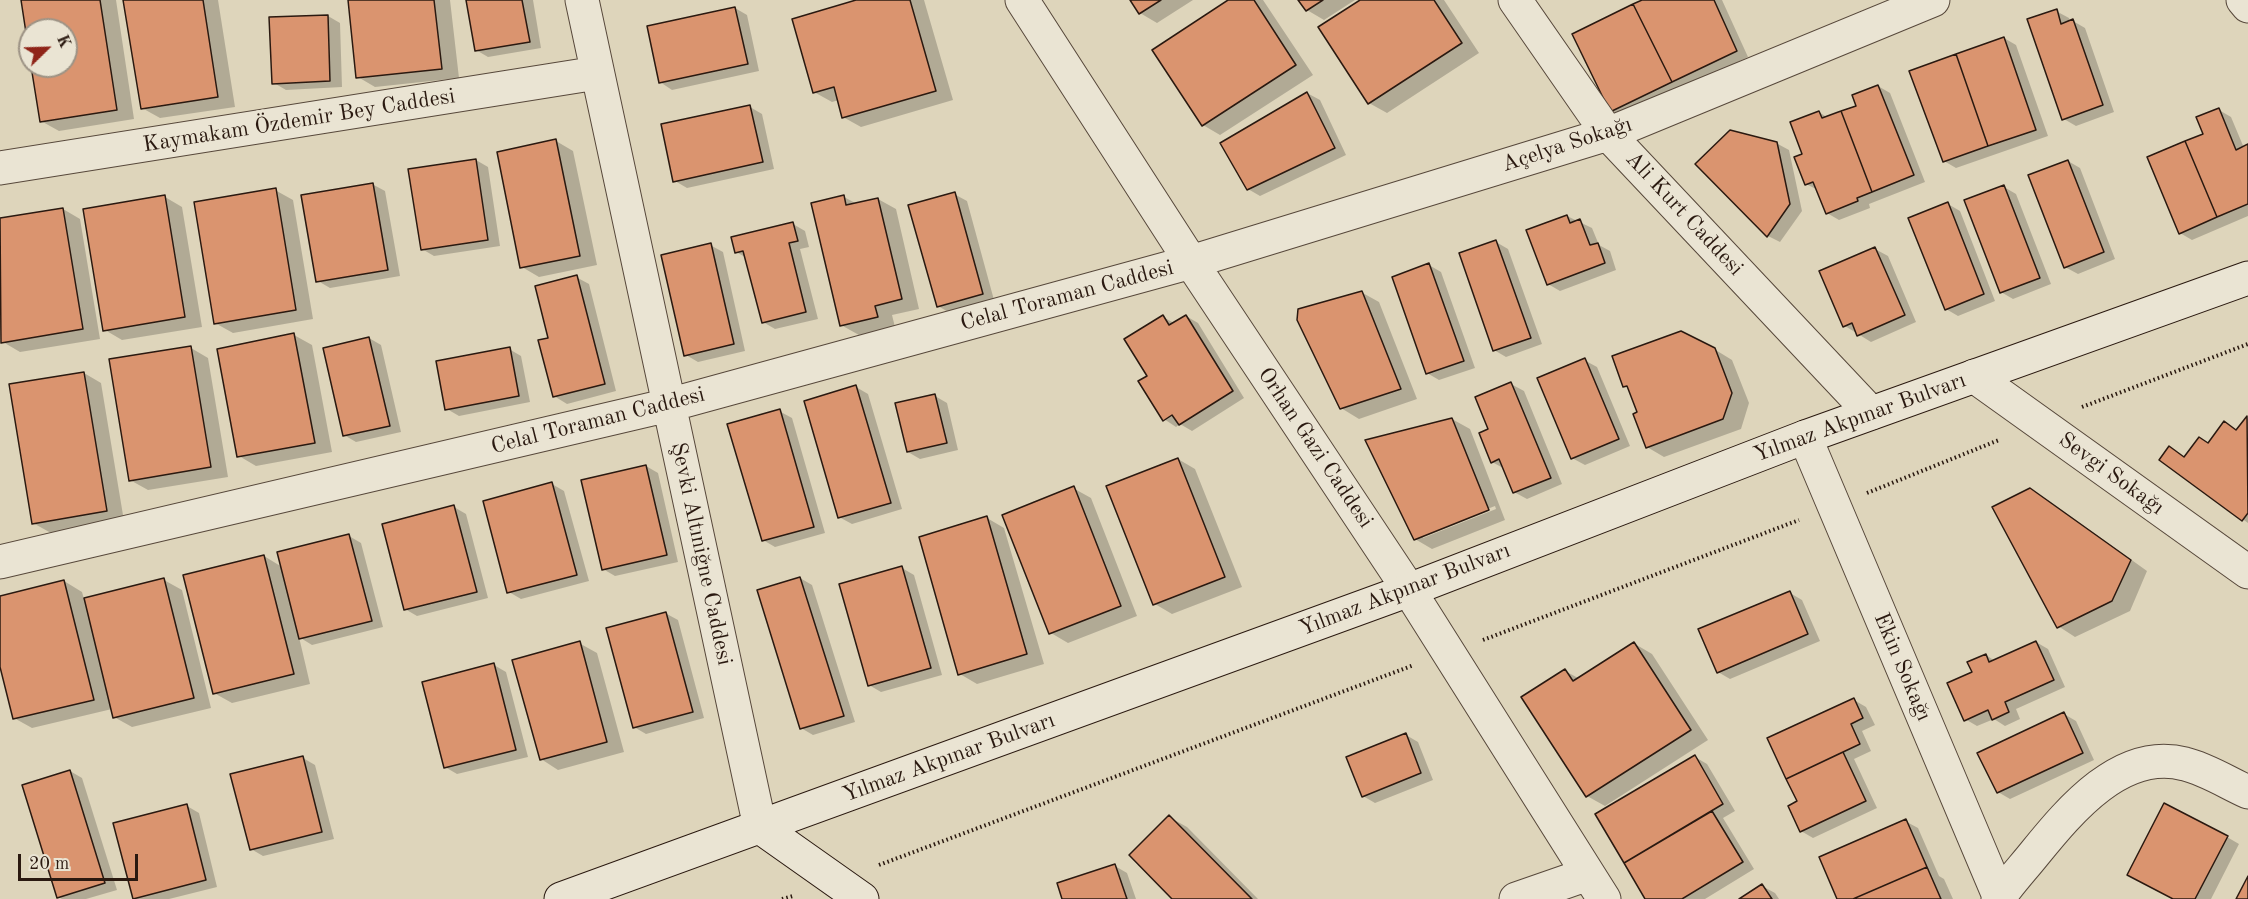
<!DOCTYPE html>
<html>
<head>
<meta charset="utf-8">
<style>
	body { margin:0 }
	#map { position:relative; width:2248px; height:899px; overflow:hidden; background:#ded5bb; font-family:"Old Standard TT",serif }
	canvas { display:block }
	.north { position:absolute; left:18px; top:18px; width:60px; height:60px; box-sizing:border-box; background:#eae4d3; border:2px solid #9d9385; border-radius:50%; rotate:67deg; font-size:16px; font-weight:700; line-height:24px; text-align:center; color:#2a1910 }
	.north::after { content:''; display:block; margin:auto; width:21px; height:27px; background:#8f2418; clip-path:polygon(50% 0,100% 100%,50% 72%,0 100%) }
	.scale { position:absolute; left:18px; top:854px; width:120px; height:27px; box-sizing:border-box; border:3px solid #2a1910; border-top:0; padding-left:8px; font-size:18px; line-height:21px; white-space:nowrap; color:#2a1910; -webkit-text-stroke:4px #eae4d3; paint-order:stroke }
</style>
</head>
<body>
<div id="map">
<canvas width="2248" height="899"></canvas>
<div class="north">K</div>
<div class="scale">20 m</div>
</div>
<script>
const g = document.querySelector('canvas').getContext('2d');
g.lineJoin = 'round';
function fill(path, color) {
  g.fillStyle = color;
  g.fill(path, 'evenodd');
}
function stroke(path, color, width, dash) {
  g.strokeStyle = color;
  g.lineWidth = width;
  g.lineCap = dash ? 'butt' : 'round';
  g.setLineDash(dash || []);
  g.stroke(path);
}
function label(font, color, halo, rows, align = 'center') {
  g.font = font + ' "Old Standard TT",serif';
  g.lineWidth = 6;
  g.setLineDash([]);
  g.textBaseline = 'middle';
  g.strokeStyle = halo;
  g.fillStyle = color;
  for (const [text, x, y, turn = 0] of rows) {
    g.save();
    g.translate(x, y);
    g.rotate((+turn || 0) * Math.PI / 180);
    g.textAlign = isNaN(turn) ? turn : align;
    if (halo) g.strokeText(text, 0, 0);
    g.fillText(text, 0, 0);
    g.restore();
  }
}
const shadow = new Path2D(`
	M22,0H116L134,119L59,131L41,121L33,66H66V30H30V49Z
	M125,0H218L235,107L160,118L142,108Z
	M349,0H450L459,78L375,87L358,77Z
	M467,0H533L541,48L488,57L476,50Z
	M861,0H924L953,100L861,127L843,117L839,100L832,102L814,92Z
	M1131,0H1193L1157,23L1140,13Z
	M1231,0H1263L1313,75L1220,135L1203,125Z
	M1300,0H1355L1324,20L1307,10Z
	M1362,0H1444L1479,53L1387,113L1369,103Z
	M1646,0H1722L1748,57L1623,118L1611,111Z
	M735,8L747,15L759,71L672,90L660,82Z
	M2056,11L2069,18L2070,22L2073,21L2085,28L2114,112L2076,126L2064,119Z
	M328,16L340,23L342,87L286,90L274,83Z
	M2004,38L2016,45L2048,136L1956,168L1944,161Z
	M1878,86L1890,93L1925,182L1869,204L1870,208L1839,220L1827,213L1818,190L1806,184L1804,155L1819,112L1828,118L1858,107Z
	M1307,93L1320,100L1346,155L1260,196L1248,189Z
	M750,107L762,114L774,169L687,188L675,181Z
	M2219,110L2231,117L2244,148L2248,146V216L2192,240L2180,233L2204,135Z
	M556,141L573,151L597,265L539,277L522,267Z
	M1776,143L1789,150L1802,211L1780,242L1768,236Z
	M476,160L488,167L500,246L434,256L422,249Z
	M2068,161L2080,168L2115,259L2078,274L2065,267Z
	M372,184L385,191L400,276L330,288L318,281Z
	M2004,187L2016,194L2051,284L2013,299L2001,292Z
	M275,190L293,200L313,319L233,333L215,323Z
	M954,194L967,201L994,300L950,313L938,306Z
	M165,197L182,207L202,327L122,340L105,330Z
	M844,197L857,204L878,199L896,209L919,309L892,315L895,327L859,335L841,325Z
	M1948,204L1960,211L1995,301L1958,316L1946,309Z
	M63,209L80,219L100,339L20,352L3,342L0,327V220Z
	M1567,216L1592,228L1599,245L1610,251L1616,270L1560,291L1548,284Z
	M793,224L805,231L809,247L800,249L818,319L775,329L763,322L747,258L736,252Z
	M1496,242L1508,249L1542,344L1506,357L1494,350Z
	M710,245L723,252L745,351L698,362L686,355Z
	M1875,249L1888,256L1916,322L1871,342L1845,326L1821,272Z
	M1429,265L1441,272L1475,368L1439,380L1427,373Z
	M576,277L589,284L616,391L567,404L554,396L550,339Z
	M1361,292L1379,302L1417,399L1359,419L1341,408Z
	M1186,316L1198,323L1244,398L1192,431L1180,424L1176,427L1164,419L1163,317L1174,323Z
	M294,335L312,345L332,452L256,466L239,456Z
	M369,338L381,345L401,432L356,442L344,435Z
	M191,348L208,358L228,477L148,490L130,480Z
	M509,349L521,356L530,402L459,416L447,409Z
	M1714,349L1732,360L1749,403L1741,429L1664,457L1647,447L1639,413L1630,389L1625,386Z
	M1584,360L1597,367L1630,446L1585,465L1572,458Z
	M84,373L101,383L124,521L51,533L33,523Z
	M1511,384L1524,391L1562,484L1527,499L1514,492L1505,469L1492,462L1490,429Z
	M856,387L868,394L902,509L852,524L839,517Z
	M935,396L947,403L958,450L920,459L908,452Z
	M779,411L792,418L825,533L775,547L763,540Z
	M2248,418V523L2161,460L2186,458L2237,431Z
	M1452,419L1470,429L1505,520L1432,549L1415,539ZM1495,506L1496,509L1423,538V534Z
	M1178,459L1195,469L1242,587L1172,614L1155,604Z
	M646,466L658,473L678,562L615,576L603,569Z
	M552,484L564,491L589,581L521,599L509,592Z
	M1073,488L1091,498L1137,616L1068,643L1051,633Z
	M2030,490L2048,500L2147,571L2130,611L2075,637L2058,626Z
	M454,507L466,514L488,598L417,616L405,609Z
	M987,518L1004,528L1044,664L977,684L960,674Z
	M349,536L361,543L383,627L312,645L299,637L310,684L232,703L214,693L264,556L282,567Z
	M902,568L914,575L942,675L881,692L869,685Z
	M800,578L812,585L855,722L813,735L801,728Z
	M164,580L182,590L211,708L132,727L114,717L112,709L32,728L14,718L0,661V597L64,581L82,592L84,599Z
	M1790,593L1802,600L1820,641L1730,679L1718,672Z
	M665,613L678,620L704,718L646,734L634,727Z
	M2036,642L2048,649L2065,687L2016,709L2020,719L2005,726L1994,719L1977,726L1965,719L1974,673L1986,655L1995,661Z
	M579,643L597,653L624,752L558,770L541,759Z
	M1635,644L1652,654L1708,740L1605,806L1587,796L1565,671L1580,679Z
	M494,665L506,672L528,757L457,774L445,767Z
	M1854,700L1866,707L1875,725L1862,731L1871,751L1854,759L1877,808L1813,838L1801,831L1799,802Z
	M2064,714L2076,721L2094,760L2010,799L1998,792Z
	M1406,735L1418,742L1433,780L1375,803L1363,796Z
	M1695,757L1707,764L1735,811L1723,818L1754,869L1705,899H1646L1597,814Z
	M303,758L315,765L334,839L263,856L251,849Z
	M70,771L82,778L117,890L86,899H62L58,897Z
	M187,806L199,813L217,887L169,899H136L134,898Z
	M1169,817L1187,827L1258,899H1174Z
	M1905,821L1918,828L1939,876L1944,879L1953,899H1839Z
	M2227,837L2239,844L2211,899H2175Z
	M1115,866L1127,873L1136,899H1064Z
	M1762,886L1775,893L1779,899H1741Z`);
const building = new Path2D(`
	M21,0H100L117,110L40,122L31,66H66V30H30V59Z
	M123,0H203L218,97L141,109Z
	M348,0H434L442,69L356,78Z
	M466,0H522L530,42L475,51Z
	M856,0H910L936,91L842,118L834,87L813,93L792,19Z
	M1130,0H1161L1139,14Z
	M1228,0H1254L1296,65L1202,126L1152,50Z
	M1298,0H1323L1306,11Z
	M1360,0H1434L1462,43L1368,104L1318,27Z
	M1642,0H1714L1737,51L1672,82L1633,4Z
	M1633,4L1672,82L1610,112L1572,34Z
	M735,7L748,64L659,83L647,26Z
	M2057,9L2061,24L2073,19L2103,105L2062,120L2027,19Z
	M328,15L330,81L272,84L269,17Z
	M2004,37L2036,130L1988,146L1956,54Z
	M1956,54L1988,146L1943,162L1909,71Z
	M1878,85L1914,175L1872,192L1841,111L1856,106L1852,95Z
	M1307,92L1335,148L1247,190L1220,143Z
	M750,105L763,162L673,182L661,124Z
	M2219,108L2236,150L2248,144V204L2217,217L2185,141L2203,134L2196,117Z
	M1819,111L1822,118L1841,111L1872,192L1857,198L1858,201L1826,214L1813,182L1805,185L1794,157L1802,154L1790,122Z
	M1730,130L1777,142L1790,204L1767,237L1695,164Z
	M556,139L580,256L520,268L497,152Z
	M2185,141L2217,217L2179,234L2147,157Z
	M476,159L488,240L421,250L408,169Z
	M2068,160L2104,252L2064,268L2028,175Z
	M373,183L388,270L316,282L301,195Z
	M2004,185L2040,278L2000,293L1964,200Z
	M276,188L296,310L214,324L194,202Z
	M955,192L983,294L937,307L908,205Z
	M165,195L185,317L103,331L83,209Z
	M844,195L846,205L878,198L902,299L875,306L878,317L840,326L811,203Z
	M1948,202L1984,294L1945,310L1908,218Z
	M63,208L83,329L1,343L0,218Z
	M1567,215L1570,223L1580,219L1590,245L1598,243L1605,263L1547,285L1526,230Z
	M793,222L798,241L789,243L806,312L762,323L743,251L735,253L731,237Z
	M1496,240L1531,338L1493,351L1459,253Z
	M711,243L734,344L684,356L661,255Z
	M1875,247L1905,315L1857,336L1852,323L1843,327L1819,271Z
	M1429,263L1464,361L1426,374L1392,277Z
	M577,275L605,384L553,397L538,340L548,338L535,286Z
	M1362,291L1401,389L1340,409L1297,320L1298,309Z
	M1163,315L1169,325L1186,315L1233,391L1179,425L1172,415L1163,421L1138,381L1147,376L1124,339Z
	M1681,331L1715,348L1732,393L1723,419L1646,448L1633,414L1637,412L1627,386L1623,387L1612,356Z
	M294,333L315,443L237,457L217,349Z
	M369,337L390,426L343,436L323,348Z
	M191,346L211,467L129,481L109,359Z
	M510,347L519,396L445,410L436,361Z
	M1585,358L1619,439L1571,459L1537,378Z
	M84,372L107,511L32,524L9,384Z
	M1511,382L1551,478L1513,493L1499,459L1491,463L1479,433L1488,429L1475,397Z
	M856,385L891,503L838,518L804,401Z
	M935,394L947,443L907,452L895,403Z
	M780,409L814,527L762,541L727,424Z
	M2247,416L2248,513L2242,521L2159,460L2169,446L2184,457L2199,437L2208,443L2224,421L2236,430Z
	M1452,418L1489,510L1414,540L1365,440Z
	M1178,458L1225,577L1153,605L1106,486Z
	M646,465L667,555L602,570L581,480Z
	M552,482L577,575L507,593L483,501Z
	M1074,486L1121,606L1049,634L1002,515Z
	M2030,488L2131,560L2112,601L2057,628L1992,507Z
	M454,505L477,592L404,610L382,524Z
	M987,516L1027,654L958,675L919,537Z
	M349,534L372,621L299,639L277,552Z
	M264,555L294,674L213,694L183,575Z
	M902,566L931,668L868,686L839,584Z
	M800,577L844,716L800,729L757,590Z
	M164,578L194,698L113,718L84,598Z
	M64,580L94,700L13,719L0,667V596Z
	M1790,591L1808,634L1717,673L1698,629Z
	M666,612L693,712L633,728L606,628Z
	M580,641L607,742L540,760L512,660Z
	M2036,641L2054,680L2005,702L2009,712L1992,720L1988,710L1964,721L1947,683L1972,672L1967,662L1986,654L1989,662Z
	M1634,642L1691,730L1586,797L1521,697L1565,669L1573,681Z
	M494,663L516,750L444,768L422,682Z
	M1854,698L1863,718L1851,724L1860,744L1786,779L1767,738Z
	M2064,712L2083,753L1997,793L1977,753Z
	M1406,733L1421,773L1362,797L1346,757Z
	M1843,752L1866,801L1800,832L1788,806L1797,801L1786,779Z
	M1695,755L1723,804L1624,863L1595,814Z
	M303,756L322,832L250,850L230,774Z
	M70,770L105,883L57,898L22,785Z
	M2164,803L2228,836L2195,899H2173L2127,875Z
	M187,804L206,880L133,899L113,823Z
	M1712,811L1743,862L1682,899H1645L1624,863Z
	M1169,815L1252,899H1172L1129,855Z
	M1906,819L1927,867L1853,899H1837L1819,857Z
	M1115,864L1127,899H1062L1057,883Z
	M1927,867L1941,899H1853Z
	M2248,876V899H2236Z
	M1762,884L1772,899H1739Z`);
const path = new Path2D(`
	M2082,407L2248,344
	M1867,493L1999,440
	M1483,640L1799,520
	M879,865L1414,665
	M782,899L793,896`);
const street = new Path2D(`
	M582,0L760,827
	M1022,0L1191,262L1409,590L1604,899
	M1515,0L1608,134L1871,413
	M2243,0L2248,6
	M0,168L597,73
	M1974,376L2248,572
	M1805,437L1999,896
	M0,562L669,405L1191,262L1608,134L1933,0
	M1516,899L1588,874
	M1998,899C2009,883 2023,868 2035,853C2070,810 2122,747 2185,764C2206,769 2228,783 2248,792`);
const secondary = new Path2D(`
	M760,827L862,899
	M561,899L1409,590L1805,437L2248,278`);
const streetNames = [
	["Kaymakam Özdemir Bey Caddesi",299,121,-9],
	["Açelya Sokağı",1567,145,-18],
	["Ali Kurt Caddesi",1684,214,47],
	["Celal Toraman Caddesi",1067,296,-15],
	["Yılmaz Akpınar Bulvarı",1860,418,-20],
	["Celal Toraman Caddesi",598,421,-14],
	["Orhan Gazi Caddesi",1315,448,56],
	["Sevgi Sokağı",2111,474,36],
	["Şevki Altıniğne Caddesi",701,554,78],
	["Yılmaz Akpınar Bulvarı",1405,590,-21],
	["Ekin Sokağı",1902,667,67],
	["Yılmaz Akpınar Bulvarı",949,758,-20]
];
fill(shadow, '#0003');
fill(building, '#da946f');
stroke(building, '#2a1910', 1.5);
stroke(street, '#57483b', 35);
stroke(secondary, '#2a1910', 35);
stroke(path, '#2a1910', 4, [1.5, 3]);
stroke(street, '#eae4d3', 33);
stroke(secondary, '#eae4d3', 33);
label('22px', '#2a1910', '#eae4d3', streetNames);
</script>
</body>
</html>
